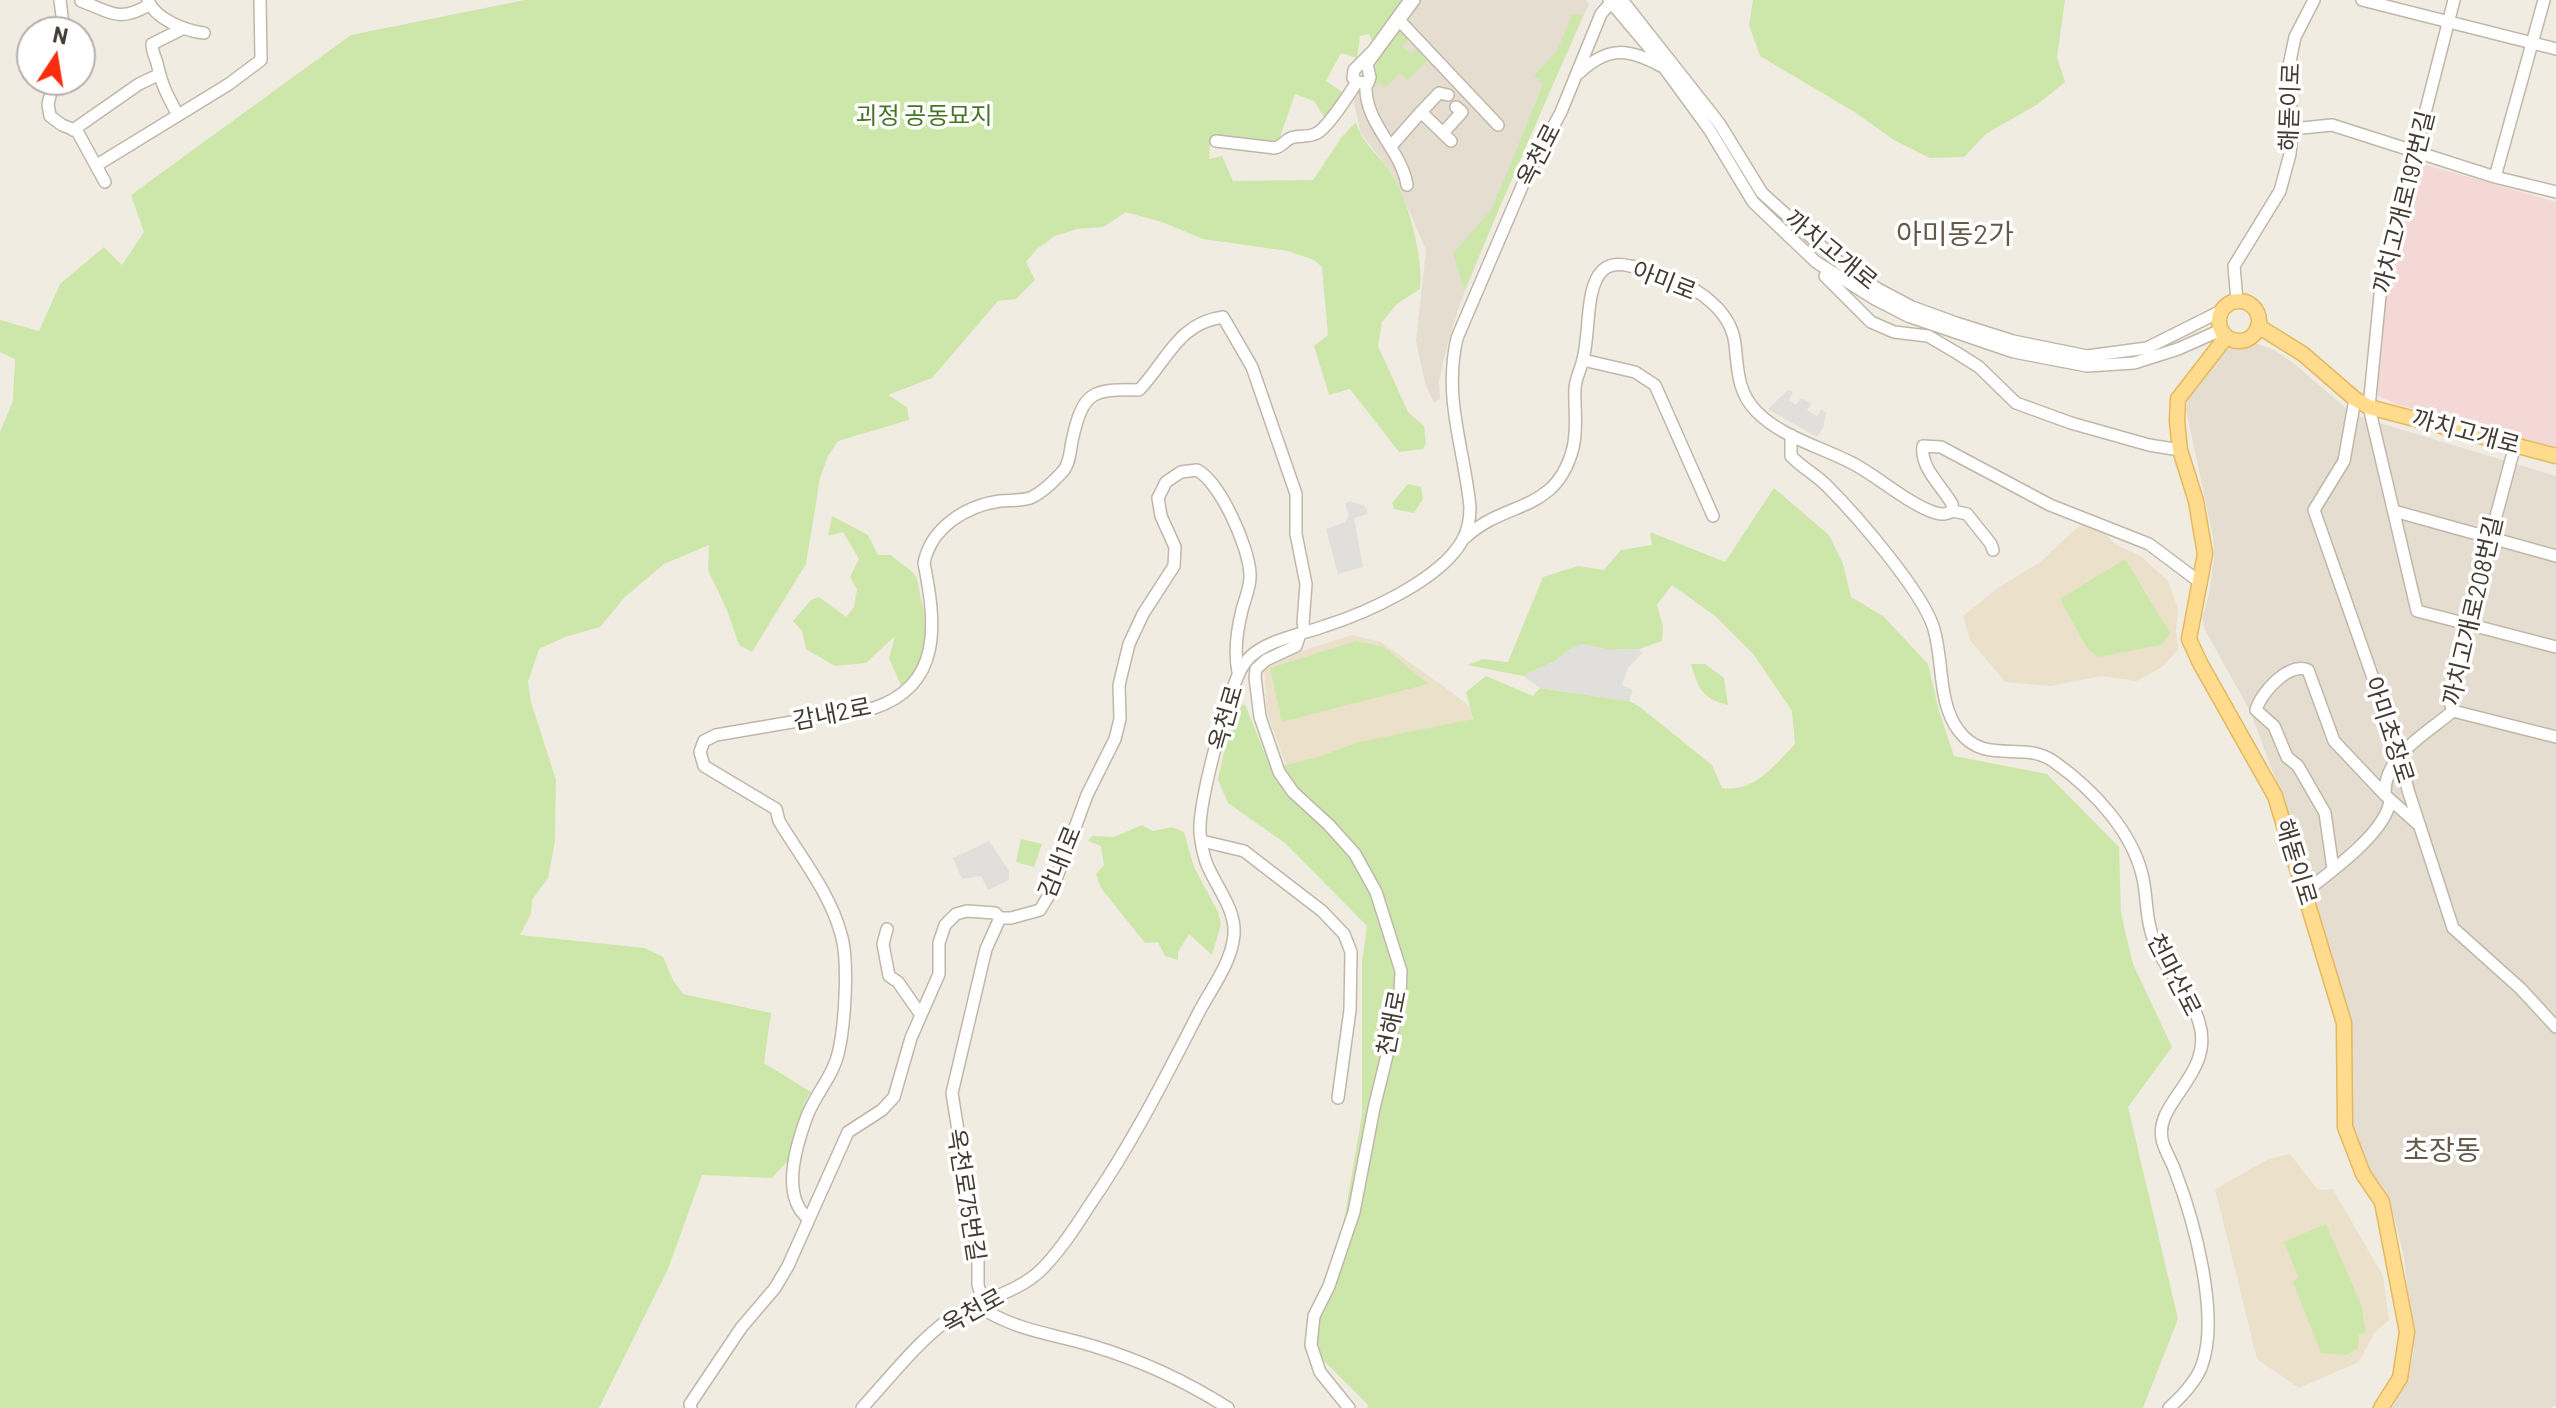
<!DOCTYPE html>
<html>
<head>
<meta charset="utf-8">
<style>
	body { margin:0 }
	#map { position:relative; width:2556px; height:1408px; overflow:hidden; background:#f1ece2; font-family:Barlow,sans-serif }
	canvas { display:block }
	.north { position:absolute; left:16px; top:16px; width:80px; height:80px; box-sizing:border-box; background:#fff; border:2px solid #b4b1ad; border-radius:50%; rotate:12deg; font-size:22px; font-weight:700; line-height:32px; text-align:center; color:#433c33 }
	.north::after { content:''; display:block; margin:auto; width:28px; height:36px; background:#fb2d0f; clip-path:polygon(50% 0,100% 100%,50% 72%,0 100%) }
</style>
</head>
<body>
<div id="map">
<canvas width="2556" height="1408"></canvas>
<div class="north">N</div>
</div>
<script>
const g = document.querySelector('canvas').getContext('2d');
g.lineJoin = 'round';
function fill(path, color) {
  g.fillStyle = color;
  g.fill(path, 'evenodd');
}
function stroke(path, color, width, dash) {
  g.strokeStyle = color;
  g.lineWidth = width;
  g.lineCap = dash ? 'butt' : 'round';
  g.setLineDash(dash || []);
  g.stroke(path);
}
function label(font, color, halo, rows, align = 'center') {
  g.font = font + ' Barlow,"Noto Sans KR",sans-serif';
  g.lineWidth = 7;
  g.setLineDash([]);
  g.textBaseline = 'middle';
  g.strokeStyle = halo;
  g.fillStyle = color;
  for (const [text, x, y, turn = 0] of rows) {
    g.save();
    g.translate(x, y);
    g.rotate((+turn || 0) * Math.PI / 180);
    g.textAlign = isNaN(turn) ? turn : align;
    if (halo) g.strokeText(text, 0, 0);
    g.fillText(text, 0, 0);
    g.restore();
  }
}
const residential = new Path2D(`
	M1417,0H1586L1589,4L1513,174L1460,304L1446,350L1439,382L1440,399L1434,403L1425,383L1416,341L1426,250L1394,176L1360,132L1354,102L1358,86L1371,76L1379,56Z
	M2253,342L2274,350L2292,362L2346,408L2363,418L2556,476V1405L2551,1408H2392L2409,1374L2414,1349L2404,1257L2391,1205L2361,1155L2351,1130L2350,1055L2323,932L2299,842L2250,711L2205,630L2202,618L2209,594L2214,557L2213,537L2186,410L2189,396L2227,349L2245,347Z`);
const education = new Path2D(`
	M2088,524L2102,531L2115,544L2142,557L2168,581L2178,609L2176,631L2178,650L2162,667L2137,681L2101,676L2051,686L2005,682L1970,640L1963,616L1995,590L2040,562L2079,526Z
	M1352,635L1381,642L1450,691L1474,710L1471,721L1332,761L1286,765L1267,713L1264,670L1289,655Z
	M2290,1154L2318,1190L2333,1189L2383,1276L2389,1320L2374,1333L2359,1362L2299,1388L2257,1359L2215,1189L2269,1159Z`);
const medical = new Path2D(`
	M2423,164L2556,202V449L2396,404L2376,395L2383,289L2415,169Z`);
const green = new Path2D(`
	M525,0H1405L1373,43L1369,34L1360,36L1357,58L1341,53L1326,81L1347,95L1326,120L1314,101L1295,94L1277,146L1221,138L1210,145L1209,159L1222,156L1233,181L1313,180L1341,138L1356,122C1361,142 1380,156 1392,174C1408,199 1424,260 1420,289L1397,304L1382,322L1378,346L1408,412L1424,426L1426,444L1423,449L1399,452L1350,389L1329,395L1314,346L1328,335L1322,267L1314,260L1288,251L1203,239L1162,222L1126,212L1103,227L1077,229L1055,236L1037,249L1026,262L1035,280L1016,299L998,301L932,378L888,395L907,407L909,420L838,441L828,456L820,478L806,564L752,652L739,645L727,610L708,570L709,545L664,564L625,597L600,627L565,637L539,649L528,682L531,702L556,780L555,841L548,878L532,900L531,914L520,935L645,948L663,957L673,980L683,994L771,1013L764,1063L811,1092L804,1103L796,1152L772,1178L702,1175L668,1269L599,1408H0V432L13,401L15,359L0,352V320L39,331L60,284L104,247L122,265L144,232L131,195L351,35Z
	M1753,0H2065L2057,57L2065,82L2038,104L1987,133L1964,157L1930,158L1894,140L1856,113L1760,56L1749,25Z
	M1572,14L1583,15L1464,290L1453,253L1492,209L1543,84L1534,75L1557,51Z
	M1398,29L1408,40L1402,46L1410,54L1416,49L1427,61L1408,80L1400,73L1386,88L1379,82L1370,89L1379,56Z
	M1408,484L1421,487L1423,499L1414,513L1394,509L1392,503Z
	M1774,488L1829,535L1843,564L1851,597L1883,616L1928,664L1939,711L1954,756L2047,774L2119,847L2121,913L2133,964L2172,1047L2128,1107L2178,1319L2143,1408H1367L1368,1405L1323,1360L1317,1339L1320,1318L1333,1285L1362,1115V962L1367,926L1285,843L1228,803L1218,780L1225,748L1241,706L1245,704L1271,769L1318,757L1359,742L1473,719L1466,692L1486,676L1533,696L1540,688L1629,701L1640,707L1712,765L1722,788C1754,793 1775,765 1795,744L1792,711L1754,655L1715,616L1672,585L1657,605L1663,626L1662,641L1639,649L1610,650L1582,644L1567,651L1555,661L1523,676L1467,665L1483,659L1508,662L1543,577L1578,566L1604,570L1621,550L1652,545L1650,532L1725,562Z
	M832,516L868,535L878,555H891C897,561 912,570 915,575C918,579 919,589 920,594C929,626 930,666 902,688L889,658L895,636L866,663L835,666L806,649L802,631L793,621L811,600L819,597L846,617L854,607L857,589L850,577L859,559L843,532L828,536Z
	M2125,559L2170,633L2161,645L2098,657L2087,648L2060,599Z
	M1356,641L1384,647L1428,684L1282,722L1270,668Z
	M1691,664H1705L1724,678L1728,705C1702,699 1698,688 1691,664Z
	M1142,825L1153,831L1172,827L1184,832L1194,867L1218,912L1221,924L1212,955L1189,934L1178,952V960L1165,956L1158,942L1145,943L1101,888L1096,874L1104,865L1101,846L1088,841L1092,836L1114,837Z
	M1021,839L1042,844L1034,867L1016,862Z
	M2326,1224L2361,1304L2366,1333L2359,1334L2358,1348L2346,1355L2321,1353L2293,1282L2298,1277L2284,1242Z`);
const parking = new Path2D(`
	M1788,390L1793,392L1789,400L1796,405L1801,398L1811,403L1807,410L1817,416L1821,409L1826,413L1823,428L1817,437L1768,409Z
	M1350,501L1365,506L1368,514L1354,518L1363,567L1338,574L1326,529L1345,522L1349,516L1345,504Z
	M1582,644L1610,650L1639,649L1642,653L1628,668L1622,685L1633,690L1629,701L1540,688L1523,676L1555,661L1567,651Z
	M989,841L1009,871V880L988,890L981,876L962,879L953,858Z`);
const minor = new Path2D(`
	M60,0L64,32
	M1410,0L1373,51L1354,70L1353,78L1357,82L1368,83L1370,77L1367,64L1414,0
	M1609,0L1652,51L1709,129L1753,202L1816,262L1875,299L1908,316L2014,352L2087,366L2134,363L2178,349L2221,330
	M1622,0L1719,123L1762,193L1841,264L1878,289L1912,307L1956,323L2013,341L2087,356L2147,348L2221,311
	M2362,0L2556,49
	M2454,0L2381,285L2369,407L2417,611L2556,647
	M81,1C111,12 118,23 149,5
	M148,1C156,19 185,31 204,33
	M1397,18L1498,125
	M1579,73C1608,46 1628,48 1661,66
	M54,80L48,104L50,116L62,125L77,131L105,182
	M1366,83C1363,123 1401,148 1407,185
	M1421,112L1439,93L1448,95
	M178,115C167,95 162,86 157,63C155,56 152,52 152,44L184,28
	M2292,129L2332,125L2495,177L2556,192
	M73,130L139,84L158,75
	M1443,133L1462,112L1456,107
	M1216,141L1275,148C1283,146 1285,140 1291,138C1299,135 1308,138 1317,133C1327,128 1350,93 1357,82
	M1391,146L1421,112L1451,141
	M97,165L229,84L261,60L260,0
	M2495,177L2544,0
	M1825,276L1871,322L1894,332L1928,336L1957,353L1979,367L2016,403L2071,423L2149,445L2180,450
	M2237,301L2234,266L2280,191L2290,154L2293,120L2286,80L2295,37L2314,0
	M1583,360L1635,372L1655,385L1713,516
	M2355,399L2344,461L2314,510L2400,755L2408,790L2453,928L2521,989L2556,1027
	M1791,435V456C1802,468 1817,475 1828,487C1857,516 1920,589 1933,626C1944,659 1937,703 1959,731C1985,766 2023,740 2053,761C2093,789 2136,834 2144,884C2148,911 2146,922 2157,949C2169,974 2191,995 2199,1022C2216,1076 2150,1103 2163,1143C2166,1153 2172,1162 2175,1171C2194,1220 2220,1315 2202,1365C2197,1380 2181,1397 2169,1408
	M1953,511L1967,514L1991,544L1993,550
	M2394,511L2556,556
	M1466,537C1505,500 1556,514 1573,448C1578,427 1574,408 1575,388C1576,377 1581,369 1583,359C1590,335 1585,288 1602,271C1610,263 1620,264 1630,266C1670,272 1730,299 1735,344C1738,370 1737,391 1756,411C1781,437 1821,447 1852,463C1879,477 1908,504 1936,513C1943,515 1947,514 1953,511L1952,504C1942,486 1920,468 1923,446L1941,447L2050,505L2149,544L2201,583
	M1300,634L1296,646L1266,660L1256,669L1255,677L1260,717L1279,772L1293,792L1329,825L1355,854L1376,892L1401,971L1400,994L1389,1047L1374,1108L1354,1212L1329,1286L1314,1316L1311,1345L1320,1372L1349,1408
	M2453,711L2556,737
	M2385,795C2383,756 2426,734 2453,711L2448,697L2515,445
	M1202,841L1244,851L1322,911L1344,934L1351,952L1350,1010L1338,1098
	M2333,869L2325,813L2298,766L2287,757L2274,726L2256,710C2261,692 2289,662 2308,670L2334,741L2385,795L2420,826
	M2305,892C2330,872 2387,832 2390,800
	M1000,918L986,949L952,1093L978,1256V1285L986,1311C1023,1332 1054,1334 1093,1346C1143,1361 1184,1380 1228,1408
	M887,929L883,944L889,976L898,982L921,1015
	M809,1219C780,1197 796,1146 807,1116C816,1093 834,1075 839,1050C845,1022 849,960 841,934C830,893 800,856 779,821L776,809L704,766L700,752L704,741L716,735L874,708C943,685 936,623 924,563C931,528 965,506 1000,501C1010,500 1021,501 1030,498C1042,493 1055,480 1064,470C1070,462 1070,451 1072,441C1083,391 1092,389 1139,390C1167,361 1178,323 1223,317L1252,367L1296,494V534L1306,584L1303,623L1305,632
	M691,1408L690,1404L741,1328L775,1288L788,1266L848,1132L882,1110L894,1097L911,1038L939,974V943L945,925L956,914L967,911L995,913L1000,918H1011L1040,910L1052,890L1087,795L1115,739L1120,719L1119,685L1129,644L1143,614L1174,566L1175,547L1161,516L1158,498L1166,482L1181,472L1197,470C1220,482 1249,547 1250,574C1251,586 1245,598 1242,610C1237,630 1234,652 1238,672
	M862,1408C889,1379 923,1334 957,1314C984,1299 1019,1292 1042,1269C1060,1251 1075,1228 1089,1206C1132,1144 1165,1078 1199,1012C1212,987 1231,964 1234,935C1236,908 1215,886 1206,862C1203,853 1201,842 1200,833C1198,803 1227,697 1241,669C1255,641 1298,636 1325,626C1366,613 1440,580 1462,541C1468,531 1470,518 1470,507C1464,447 1443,399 1457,338L1526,177L1561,112L1601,14L1613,0`);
const major = new Path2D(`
	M2219 321a20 20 0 1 1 40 0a20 20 0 1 1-40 0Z
	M2258,326L2303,354L2355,399L2369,407L2556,456
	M2226,337L2178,399L2177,421L2180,450L2196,501L2205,554L2189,639L2200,663L2275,796L2344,1023L2345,1127L2363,1174L2382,1202L2407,1332L2400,1378L2381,1408`);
const streetNames = [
	["해돋이로",2290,107,-88],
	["옥천로",1539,155,-63],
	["까치고개로197번길",2404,202,-76],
	["까치고개로",1831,250,39],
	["아미로",1664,281,21],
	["까치고개로",2466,432,15],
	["까치고개로208번길",2473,611,-77],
	["감내2로",832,714,-11],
	["옥천로",1226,718,-74],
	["아미초장로",2389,730,72],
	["감내1로",1060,862,-68],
	["해돋이로",2296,862,73],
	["천마산로",2174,975,63],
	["천해로",1392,1023,-79],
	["옥천로75번길",966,1195,81],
	["옥천로",973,1311,-29]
];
const parkNames = [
	["괴정 공동묘지",924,116]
];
const quarterNames = [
	["아미동2가",1955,235],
	["초장동",2442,1151]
];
fill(residential, '#e5ded0');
fill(education, '#ebe1cb');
fill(medical, '#f3d8d5');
fill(green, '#cde7aa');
fill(parking, '#e1dfdb');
stroke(minor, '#bfb7a8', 14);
stroke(major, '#e4b85e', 17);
stroke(minor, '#fff', 11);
stroke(major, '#ffdc8d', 14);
label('24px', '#433c33', '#fff', streetNames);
label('24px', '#467426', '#fff', parkNames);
label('28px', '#655a4a', '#fff', quarterNames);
</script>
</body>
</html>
